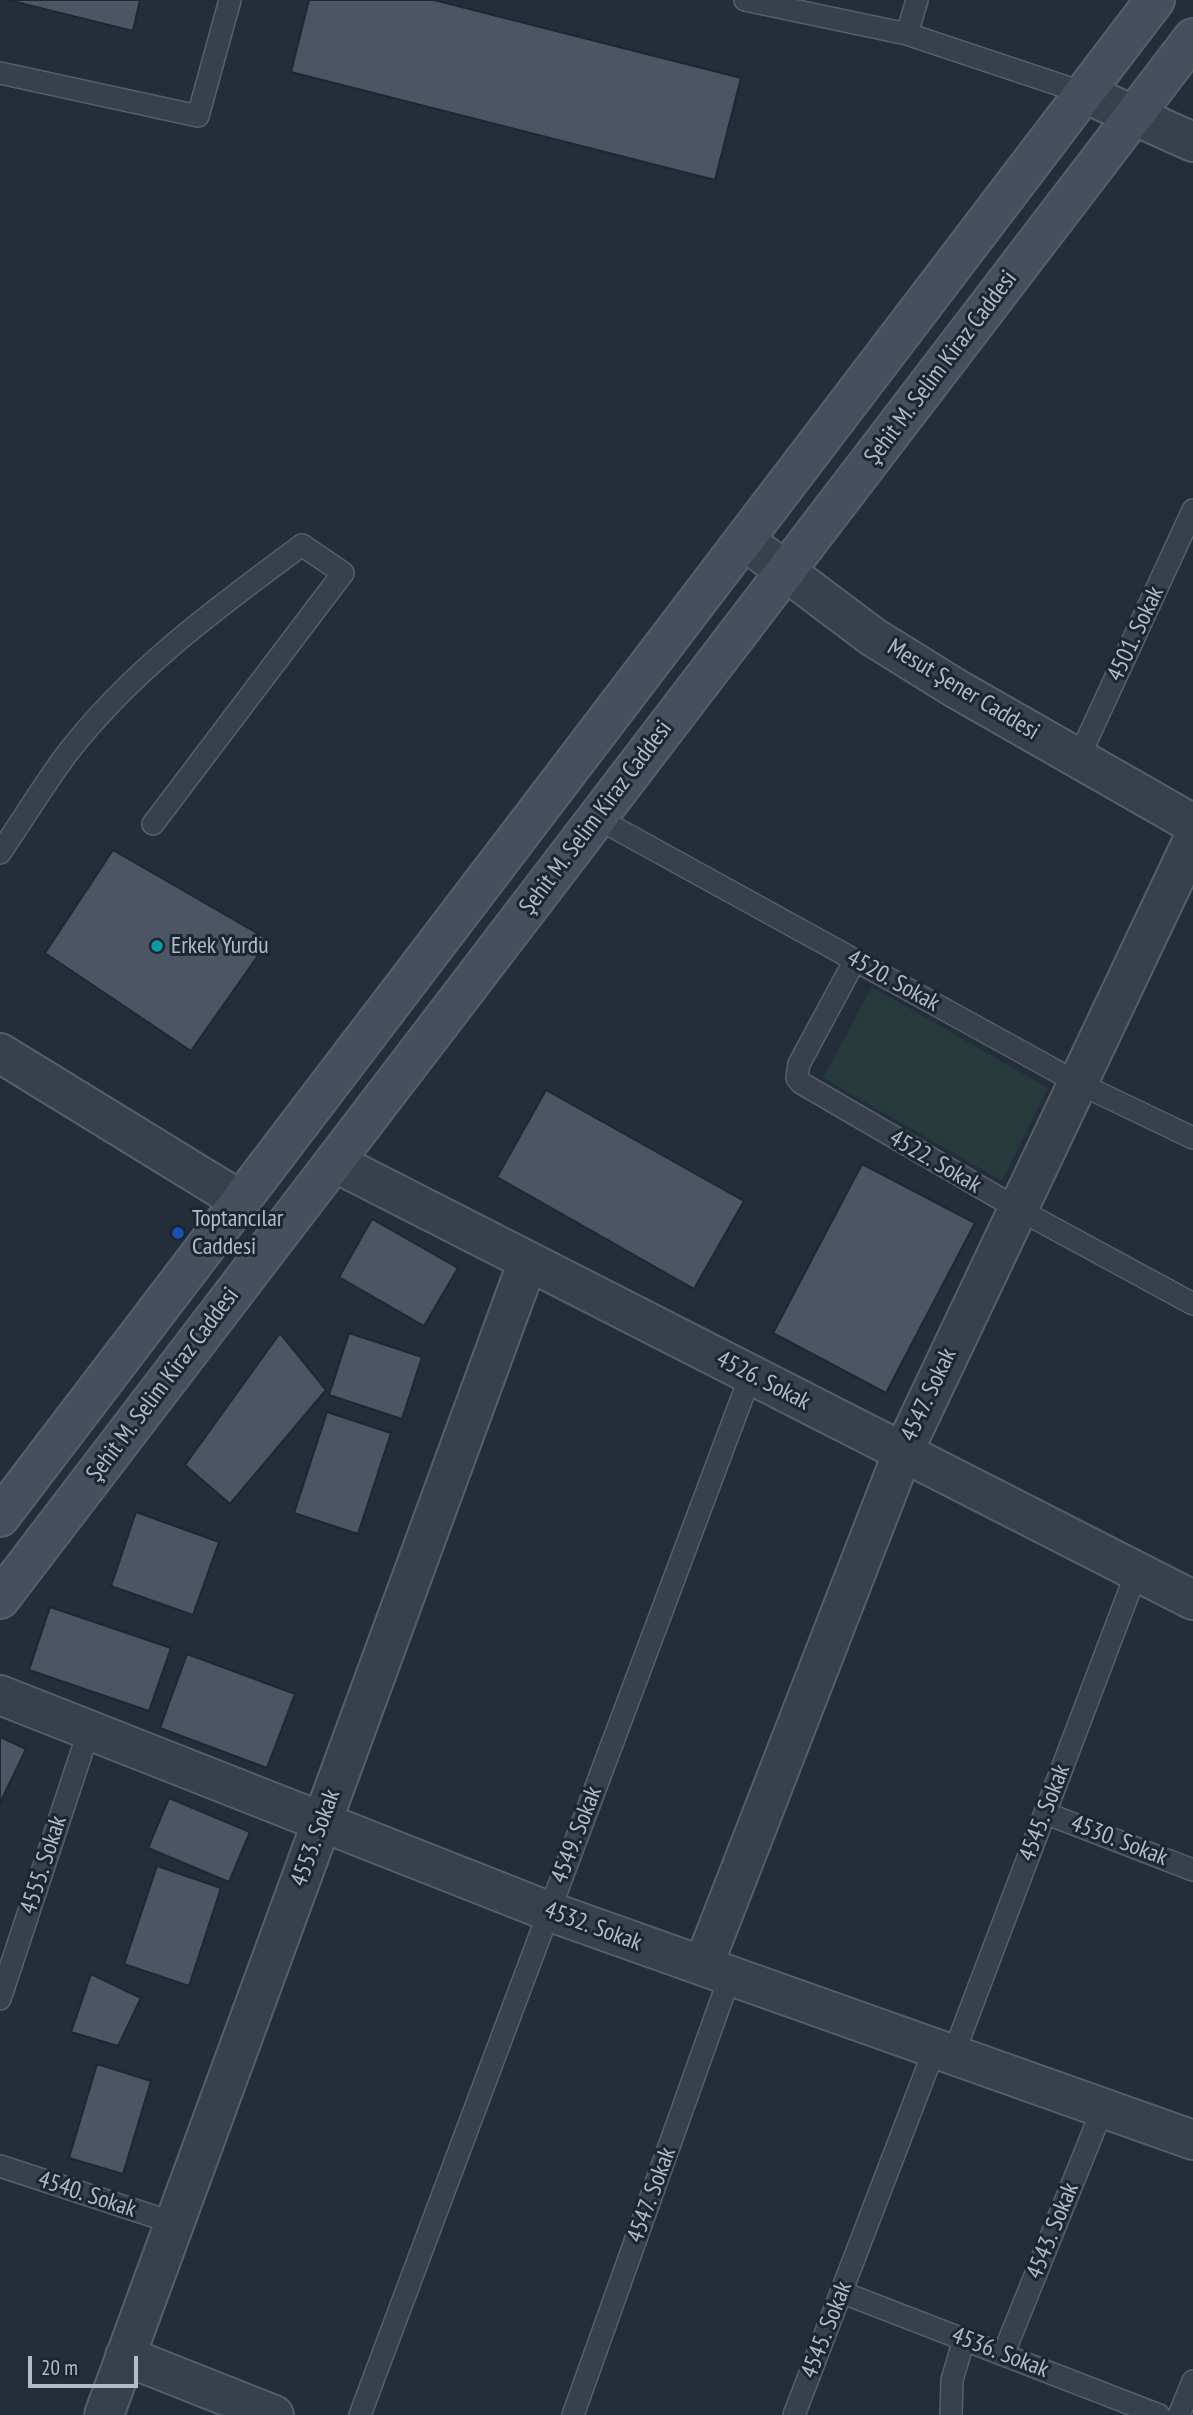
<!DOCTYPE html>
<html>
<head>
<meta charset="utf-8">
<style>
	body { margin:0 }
	#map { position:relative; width:1193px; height:2415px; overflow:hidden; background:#242e3b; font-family:"PT Sans Narrow",sans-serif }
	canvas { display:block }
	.scale { position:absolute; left:28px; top:2356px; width:110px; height:32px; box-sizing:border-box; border:4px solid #b3bbc6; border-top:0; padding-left:9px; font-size:21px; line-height:24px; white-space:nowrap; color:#b3bbc6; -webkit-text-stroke:5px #1d2530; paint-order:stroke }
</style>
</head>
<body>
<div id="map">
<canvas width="1193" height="2415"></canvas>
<div class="scale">20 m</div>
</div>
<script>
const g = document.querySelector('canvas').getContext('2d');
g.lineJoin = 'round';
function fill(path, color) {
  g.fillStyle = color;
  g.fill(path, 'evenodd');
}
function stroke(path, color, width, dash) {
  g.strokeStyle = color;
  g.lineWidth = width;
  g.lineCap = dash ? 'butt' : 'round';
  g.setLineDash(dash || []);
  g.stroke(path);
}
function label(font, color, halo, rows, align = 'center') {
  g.font = font + ' "PT Sans Narrow",sans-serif';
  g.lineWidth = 6;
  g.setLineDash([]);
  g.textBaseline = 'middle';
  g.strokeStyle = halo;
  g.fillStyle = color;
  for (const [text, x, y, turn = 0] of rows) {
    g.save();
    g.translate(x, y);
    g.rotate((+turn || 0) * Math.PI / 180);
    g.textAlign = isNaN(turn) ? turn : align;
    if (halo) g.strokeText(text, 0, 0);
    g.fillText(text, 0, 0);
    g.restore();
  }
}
const green = new Path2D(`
	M872,987L1048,1088L1002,1181L823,1078Z`);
const building = new Path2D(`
	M8,0H140L133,31Z
	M309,0H434L741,78L715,180L291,72Z
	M113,850L269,940L191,1051L45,953Z
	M546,1090L744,1201L694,1289L497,1177Z
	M862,1164L975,1223L886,1393L773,1333Z
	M372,1219L458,1268L424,1326L339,1277Z
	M280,1333L326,1390L230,1504L185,1465Z
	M349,1333L422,1357L402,1419L329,1395Z
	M327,1412L391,1433L358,1534L294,1513Z
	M136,1512L219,1542L193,1615L111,1586Z
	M50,1607L171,1648L149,1711L29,1670Z
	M187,1654L295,1694L267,1768L160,1728Z
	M0,1737L26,1749L0,1803Z
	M169,1798L250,1832L229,1882L148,1848Z
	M157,1866L221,1888L189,1986L124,1964Z
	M91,1974L141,1998L118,2046L71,2032Z
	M97,2064L151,2081L123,2174L69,2158Z`);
const lane = new Path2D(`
	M745,0L907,34L1084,93
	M907,34L917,0
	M0,73L198,116L230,0
	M1078,759L1193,510
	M597,818L1078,1083L1193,1138
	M0,853C22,821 43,786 66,755C130,671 218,607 302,545L343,573L153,824
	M855,960L799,1064L797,1078L801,1083L1018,1209L1193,1304
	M1045,1813L1193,1870
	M0,1999L89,1730
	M953,2055L1137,1571
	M0,2166L174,2223
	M841,2292L1159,2415
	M1003,2355L1103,2108
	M360,2415L751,1374
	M573,2415L730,1976
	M794,2415L935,2048
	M951,2415L952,2380L964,2339
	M1179,2415L1193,2381`);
const street = new Path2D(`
	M1084,93L1193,142
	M744,540L873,637L955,688L1193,824
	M0,1053L241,1201
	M334,1162L1193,1600
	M0,1695L548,1911L1193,2140
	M703,1966L903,1452L1193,840
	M125,2356L274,2415
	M104,2415L528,1261`);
const secondary = new Path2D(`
	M0,1517L1155,0
	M0,1599L1193,38`);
const markers = [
	[157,946,7,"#0f9aa8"],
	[178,1233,7,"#1a4fb4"]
];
const streetNames = [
	["Şehit M. Selim Kiraz Caddesi",941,368,-53],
	["4501. Sokak",1136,634,-65],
	["Mesut Şener Caddesi",963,690,31],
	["Şehit M. Selim Kiraz Caddesi",596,818,-53],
	["4520. Sokak",893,981,29],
	["4522. Sokak",935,1162,30],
	["4526. Sokak",763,1381,27],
	["Şehit M. Selim Kiraz Caddesi",163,1385,-53],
	["4547. Sokak",929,1395,-65],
	["4545. Sokak",1045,1813,-69],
	["4549. Sokak",577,1835,-69],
	["4553. Sokak",316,1838,-70],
	["4530. Sokak",1119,1841,21],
	["4555. Sokak",44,1865,-72],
	["4532. Sokak",593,1927,20],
	["4540. Sokak",87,2195,18],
	["4547. Sokak",652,2195,-70],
	["4543. Sokak",1053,2231,-68],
	["4545. Sokak",827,2330,-69],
	["4536. Sokak",1000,2353,21]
];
const poiNames = [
	["Erkek Yurdu",171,946],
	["Toptancılar",192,1219],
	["Caddesi",192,1247]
];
fill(green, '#263a3c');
fill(building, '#4b5563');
stroke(building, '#1f2732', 2);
stroke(lane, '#565e69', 24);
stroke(street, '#565e69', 42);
stroke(secondary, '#565e69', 42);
stroke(lane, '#38404b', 21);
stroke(street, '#38404b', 38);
stroke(secondary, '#464f5e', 38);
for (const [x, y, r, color] of markers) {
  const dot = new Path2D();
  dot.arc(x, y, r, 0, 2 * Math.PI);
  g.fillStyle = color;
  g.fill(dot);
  stroke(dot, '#1d2530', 2.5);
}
label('24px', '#b3bbc6', '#1d2530', streetNames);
label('24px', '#b3bbc6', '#1d2530', poiNames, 'left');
</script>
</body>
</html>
